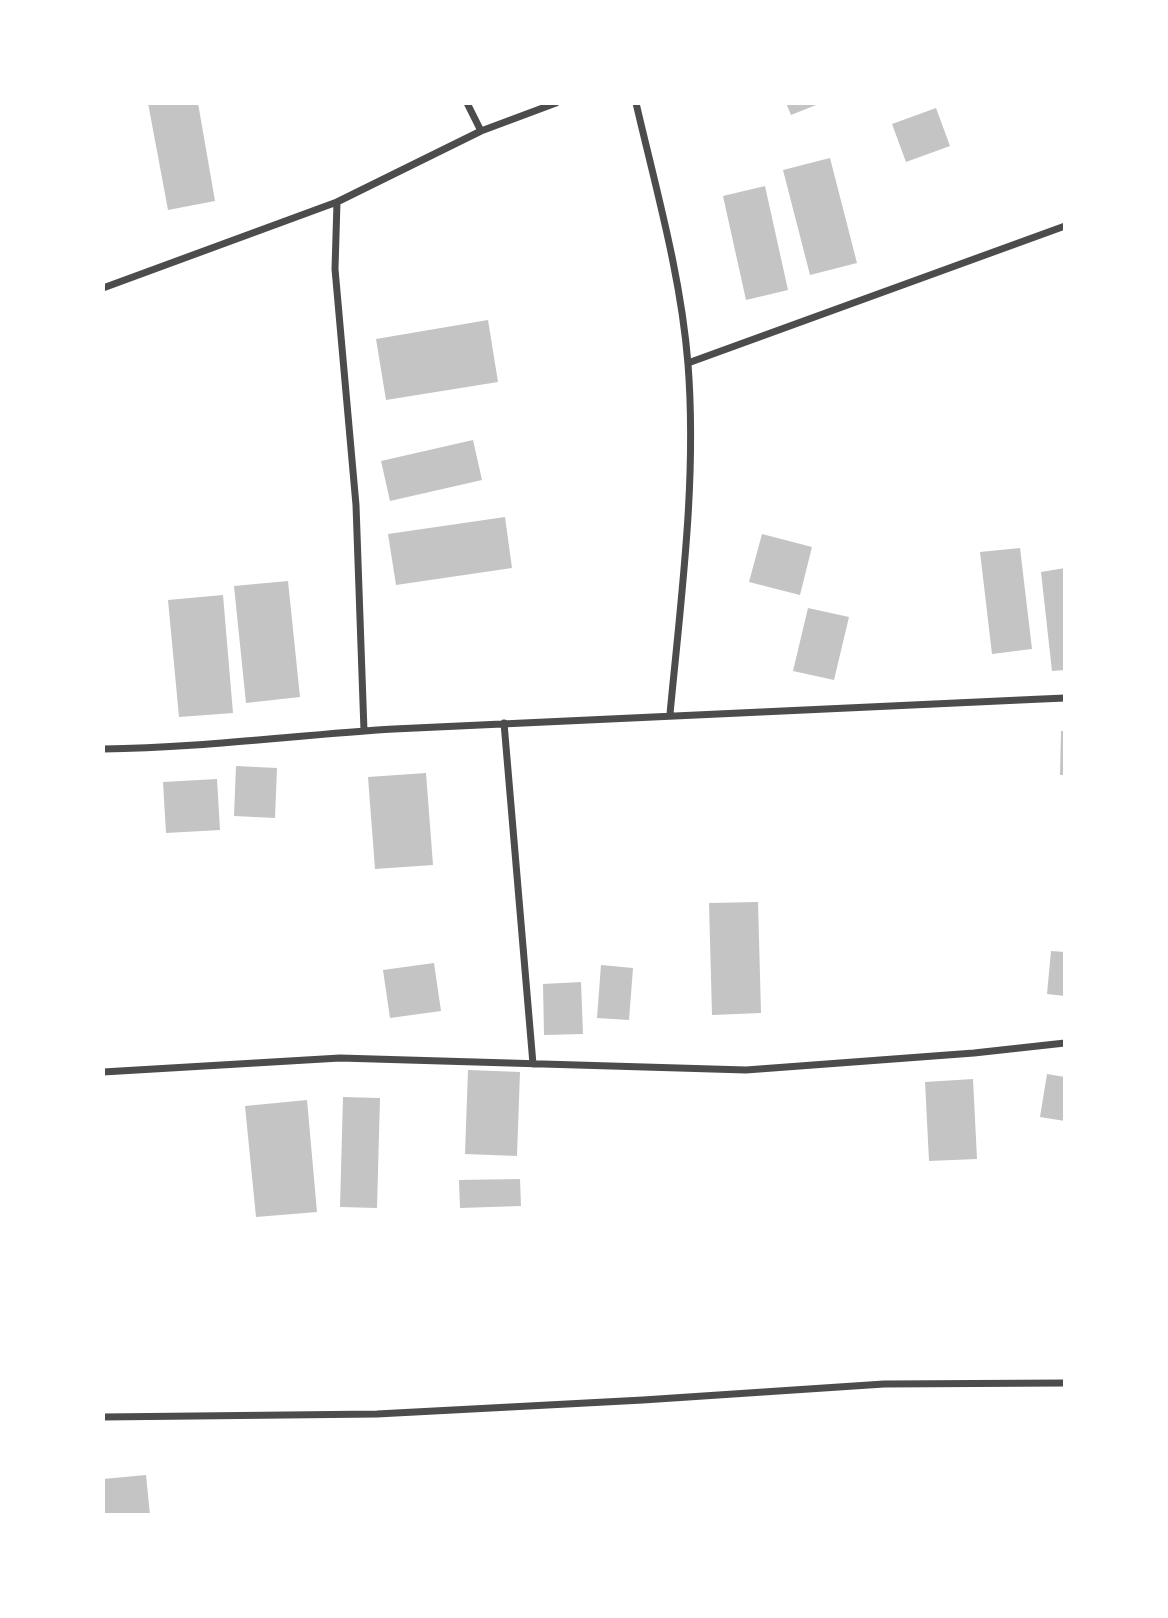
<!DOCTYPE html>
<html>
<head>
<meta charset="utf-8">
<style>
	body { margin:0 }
	#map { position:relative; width:1168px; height:1618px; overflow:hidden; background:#fff; font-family:"Work Sans",sans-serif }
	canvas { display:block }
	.frame { position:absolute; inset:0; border:105px solid #fff; pointer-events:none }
</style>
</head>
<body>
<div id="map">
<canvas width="1168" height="1618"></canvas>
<div class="frame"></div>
</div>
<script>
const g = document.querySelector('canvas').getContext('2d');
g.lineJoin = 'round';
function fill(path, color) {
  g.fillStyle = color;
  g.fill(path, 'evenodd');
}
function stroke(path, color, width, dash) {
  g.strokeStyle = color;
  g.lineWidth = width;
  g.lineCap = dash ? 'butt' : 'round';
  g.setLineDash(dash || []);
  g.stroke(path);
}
const building = new Path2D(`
	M148,103H198L215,201L168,210Z
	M786,103H821L791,115Z
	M936,108L950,146L906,162L892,124Z
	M830,158L857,263L810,275L783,170Z
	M765,186L788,290L746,300L723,196Z
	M488,320L498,382L386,400L376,339Z
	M473,440L482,480L390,501L381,461Z
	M505,517L512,568L396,585L388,534Z
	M762,534L812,547L800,595L749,582Z
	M1020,548L1032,649L992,654L980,552Z
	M1065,568V670L1052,671L1041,572Z
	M288,581L300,697L246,703L234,586Z
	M223,595L233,713L179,717L168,600Z
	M808,608L849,617L834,680L793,671Z
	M1061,731H1065V775H1060Z
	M236,766L277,768L275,818L234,816Z
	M426,773L433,865L375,869L368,777Z
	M217,779L220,830L166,833L163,782Z
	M758,902L761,1013L712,1015L709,903Z
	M1051,951L1065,952V996L1047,994Z
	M434,963L441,1011L390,1018L383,970Z
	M601,965L633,968L629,1020L597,1018Z
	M581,982L583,1034L544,1035L543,984Z
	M468,1070L520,1072L517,1156L465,1154Z
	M1047,1074L1065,1077V1121L1040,1117Z
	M973,1079L977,1159L929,1161L925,1082Z
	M343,1097L380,1098L377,1208L340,1207Z
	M307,1100L317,1212L256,1217L245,1106Z
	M520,1179L521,1206L460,1208L459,1180Z
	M146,1475L150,1515H103V1479Z`);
const minor = new Path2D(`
	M467,103L481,131
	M636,103C656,189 681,276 688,364C697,480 681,598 670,714
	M337,202L335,269L356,505L364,731
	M103,288L337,202L481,131L556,103
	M688,363L1065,226
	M504,723L533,1064
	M103,749C200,748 297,735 394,729C617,717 841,707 1065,698
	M103,1072L340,1058L746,1070L974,1053L1065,1043
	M103,1417L377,1414L643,1400L884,1384L1065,1383`);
fill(building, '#c4c4c4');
stroke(minor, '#4c4c4c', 7);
</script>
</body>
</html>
